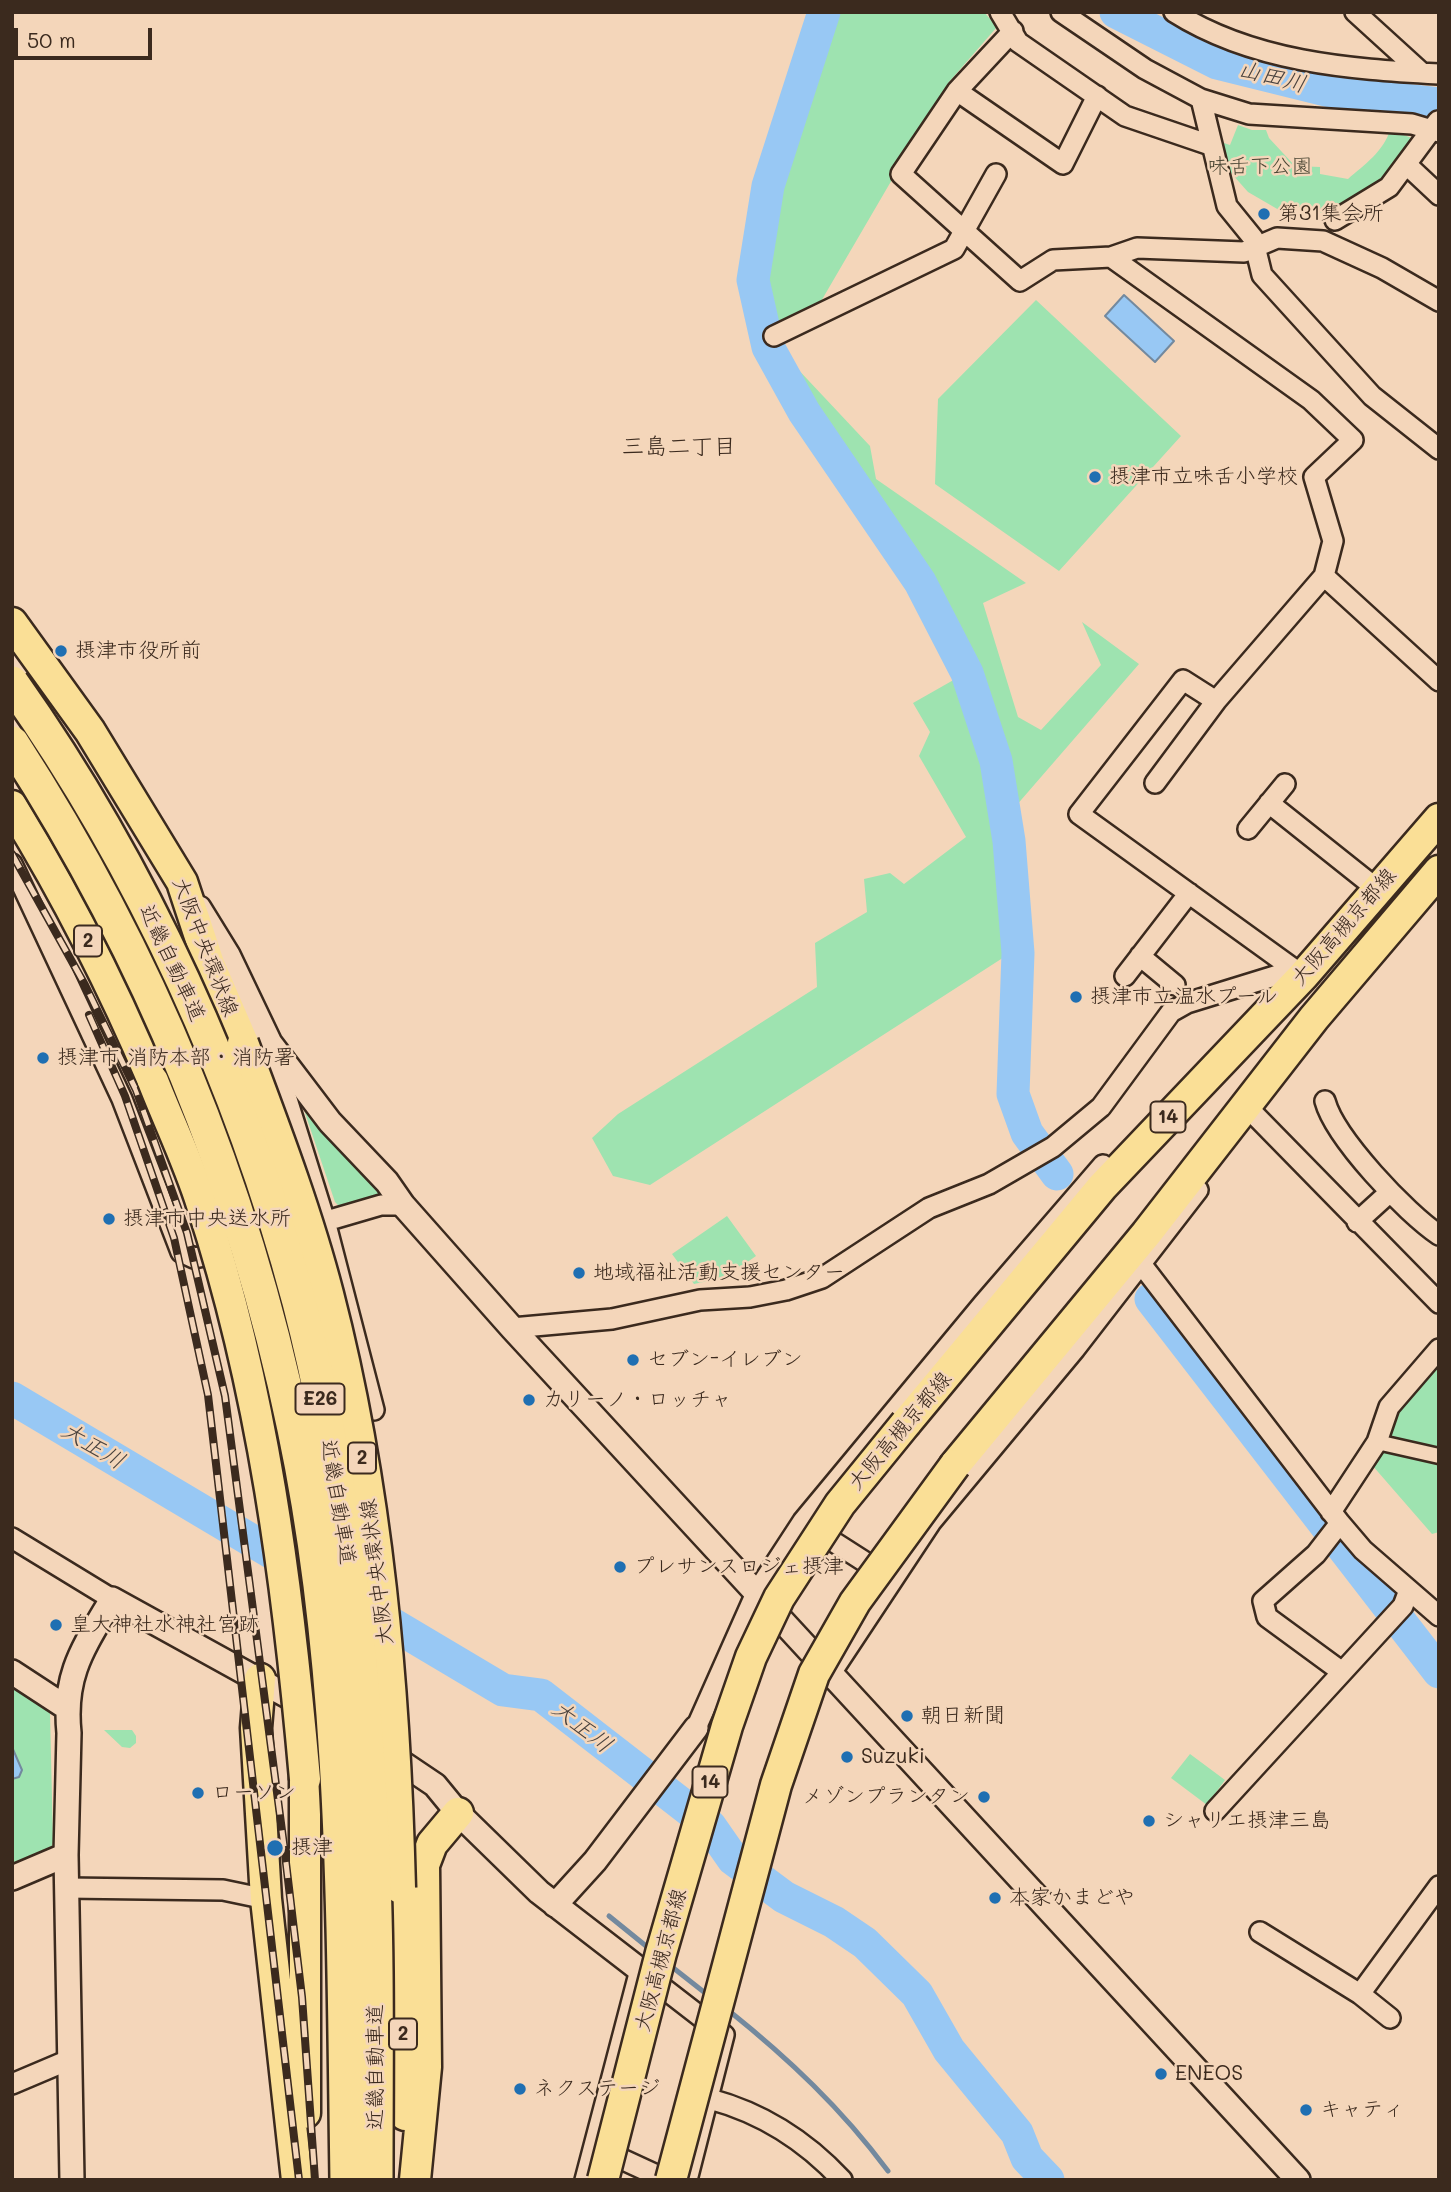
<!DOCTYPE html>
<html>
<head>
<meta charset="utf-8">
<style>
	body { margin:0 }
	#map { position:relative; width:1451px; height:2192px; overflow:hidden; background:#f4d6ba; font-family:Mali,sans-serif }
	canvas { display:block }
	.frame { position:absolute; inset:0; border:14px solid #3b2a1e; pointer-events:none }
	.scale { position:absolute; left:14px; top:28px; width:138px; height:32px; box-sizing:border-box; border:4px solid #3b2a1e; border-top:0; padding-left:9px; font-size:21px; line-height:24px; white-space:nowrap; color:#3b2a1e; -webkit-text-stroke:5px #f4d6ba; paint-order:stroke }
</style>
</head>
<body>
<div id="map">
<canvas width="1451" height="2192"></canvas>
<div class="frame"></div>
<div class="scale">50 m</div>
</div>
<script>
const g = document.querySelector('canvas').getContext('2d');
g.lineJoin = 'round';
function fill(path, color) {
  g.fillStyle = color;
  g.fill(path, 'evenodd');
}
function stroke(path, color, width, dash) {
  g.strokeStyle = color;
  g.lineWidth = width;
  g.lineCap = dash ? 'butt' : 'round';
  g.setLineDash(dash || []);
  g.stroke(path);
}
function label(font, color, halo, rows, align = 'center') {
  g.font = font + ' Mali,"Klee One",sans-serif';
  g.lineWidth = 5;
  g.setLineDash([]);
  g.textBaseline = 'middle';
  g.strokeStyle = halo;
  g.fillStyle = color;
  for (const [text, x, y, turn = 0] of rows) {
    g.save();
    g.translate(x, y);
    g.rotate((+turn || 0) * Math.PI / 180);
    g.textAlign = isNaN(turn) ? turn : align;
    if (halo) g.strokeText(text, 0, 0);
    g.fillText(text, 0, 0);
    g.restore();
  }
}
const green = new Path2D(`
	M830,12H984L997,27L949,82L820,303L772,326L763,275L773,187Z
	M1238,125L1252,130H1266L1269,138L1295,166L1320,167V174L1348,179C1364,165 1384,151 1390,130L1412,138C1396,174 1367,195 1336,217L1300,207L1279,210L1248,192L1224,165L1215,140L1230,145Z
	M1036,300L1181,436L1059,571L935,484L938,399Z
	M778,348L870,446L876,479L1026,583L983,603L1018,717L1041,730L1101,665L1082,622L1139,664L1015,807L971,669L924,580L808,408Z
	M957,678L986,762L1001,842L1012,952L650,1185L613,1176L592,1138L618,1114L817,987L815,943L867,912L864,879L890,873L904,884L966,837L919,756L930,732L913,703Z
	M305,1103L381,1188L380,1194L340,1207L335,1202L302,1104Z
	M727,1216L756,1256L726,1277L694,1284L672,1254Z
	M1439,1357V1532L1432,1534L1372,1465L1399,1409Z
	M12,1683L47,1707L50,1713L53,1842L51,1849L12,1866Z
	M104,1730H132L136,1736V1743L130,1748L122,1747Z
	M1190,1754L1225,1780L1207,1805L1171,1778Z`);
const water = new Path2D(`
	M1124,295L1174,341L1155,362L1105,316Z
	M12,1747L22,1770L19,1777L12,1779Z`);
const stream = new Path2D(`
	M609,1916L651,1950
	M667,1963L709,1996
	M728,2010C789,2059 841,2108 888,2171`);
const river = new Path2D(`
	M824,12L768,186L753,280L768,347L804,412L920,582L967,673L996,761L1009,841L1018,953L1013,1094L1027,1133L1057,1174
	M1116,12L1217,63L1334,92L1439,104
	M1151,1299L1439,1672
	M12,1398L503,1690L541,1695L710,1826L733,1859L784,1897L834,1922L865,1943L917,1994L949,2050L1017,2133L1027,2158L1048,2180`);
const pedestrian = new Path2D(`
	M1377,1442L1439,1456`);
const minor = new Path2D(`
	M1000,12L1018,42L1125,116L1210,145
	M1061,12L1145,69L1201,99L1249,114L1412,124L1439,132
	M1174,12C1253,62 1348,69 1439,74
	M1355,12L1422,73
	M1013,31L957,91L901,174L1020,281L1053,260L1111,257L1137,248L1244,252L1277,238L1323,241L1382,268L1439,301
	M957,91L1063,164L1097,96
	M1201,99L1227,206L1253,238L1262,275L1372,396L1439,449
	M1407,165L1439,195
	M1335,220L1389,187L1438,121
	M1111,257L1311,400L1353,440L1314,477L1333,541L1324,576
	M774,336L954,249L996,174
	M1155,783L1216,701
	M1269,803L1377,889
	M1248,829L1285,784
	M12,864L122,1099L181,1252L194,1258L227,1252
	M1140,956L1175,985
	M1302,975L1079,814L1183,680L1216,701L1324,576L1439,681
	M1125,976L1189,893
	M272,1051L325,1221L374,1410
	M1325,1101C1335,1138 1406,1213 1439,1235
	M1242,1116L1247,1107L1439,1303
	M1357,1222L1390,1192
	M299,1229L381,1205H403
	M1142,1265L1340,1523L1363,1550L1439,1616
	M512,1328L612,1319L700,1300L750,1297L786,1290L822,1278L929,1208L989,1184L1053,1147L1101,1107L1171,1012L1187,1003L1294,970
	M1331,1512L1377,1442L1389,1407L1439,1349
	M1340,1523L1316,1554L1263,1601L1267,1617L1342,1672
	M812,1528L887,1576
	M12,1538L112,1599
	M831,1673L931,1522L1075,1349L1198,1190
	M696,1728L756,1593L803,1521L983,1304L1103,1165
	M1215,1811L1403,1606L1409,1590
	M66,1888L223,1890L266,1899
	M1260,1932L1360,1994L1390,2018
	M1360,1994L1439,1886
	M12,2084L71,2059
	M710,2099C762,2113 805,2140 842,2180
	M602,2150L667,2180
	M585,2180L640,1970L724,2035L687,2180`);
const tertiary = new Path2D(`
	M199,908L228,955L270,1043L330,1122L387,1182L403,1205L512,1328L1298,2180
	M12,1672L67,1708
	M383,1750L435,1785L458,1813L539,1892L640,1970
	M12,1878L66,1855
	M555,1905L595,1861L696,1728
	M72,2180L66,1855L69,1733C63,1674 84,1647 112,1599L342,1726`);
const primary = new Path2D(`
	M12,623L90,731L182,882L209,964L243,1043
	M12,806C66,894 113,986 153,1081
	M906,1423L1102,1187L1303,976L1439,819
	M955,1465L1146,1234L1314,1018L1439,871
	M260,1679L256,1728L266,1899L297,2180
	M305,1779V2113
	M400,1888L405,2115
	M415,2180L426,2067L424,1865L432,1844L458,1813`);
const rail = new Path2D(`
	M12,854L85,985L136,1090L187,1233L225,1396L284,1846L302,1997L315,2180
	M89,1015L125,1096L174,1238L208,1395L299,2180`);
const primaryBridge = new Path2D(`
	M243,1043C274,1126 306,1209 328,1294C378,1487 395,1689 400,1888
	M153,1081C169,1122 189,1163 202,1205C263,1391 288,1585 305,1779
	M603,2180L661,1953L727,1726L751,1657L779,1598L840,1504L906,1423
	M671,2180L776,1785L814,1674L855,1602L955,1465`);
const motorwayBridge = new Path2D(`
	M12,683C143,868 241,1084 299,1302C344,1474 363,1656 372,1833C378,1948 376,2064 376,2180
	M12,743C148,953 243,1183 294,1429C346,1675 343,1930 347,2180`);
const markers = [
	[1264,214,7,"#1f6fb2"],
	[1095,477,7,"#1f6fb2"],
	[61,651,7,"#1f6fb2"],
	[1076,997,7,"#1f6fb2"],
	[43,1058,7,"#1f6fb2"],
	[109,1219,7,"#1f6fb2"],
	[579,1273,7,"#1f6fb2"],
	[633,1360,7,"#1f6fb2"],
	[529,1400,7,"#1f6fb2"],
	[620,1567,7,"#1f6fb2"],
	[56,1625,7,"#1f6fb2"],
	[907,1716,7,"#1f6fb2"],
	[847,1757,7,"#1f6fb2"],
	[198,1793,7,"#1f6fb2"],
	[984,1797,7,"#1f6fb2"],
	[1149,1821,7,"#1f6fb2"],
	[275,1848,9,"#1f6fb2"],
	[995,1898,7,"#1f6fb2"],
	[1161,2074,7,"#1f6fb2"],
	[520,2089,7,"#1f6fb2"],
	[1306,2110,7,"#1f6fb2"]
];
const shields = [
	[88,941,28],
	[1168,1117,35],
	[320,1399,49],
	[362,1458,28],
	[710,1782,35],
	[403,2034,28]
];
const shieldNames = [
	["2",88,941],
	["14",1168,1117],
	["E26",320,1399],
	["2",362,1458],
	["14",710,1782],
	["2",403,2034]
];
const parkNames = [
	["味舌下公園",1260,167]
];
const poiNames = [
	["第31集会所",1278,214],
	["摂津市立味舌小学校",1109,477],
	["摂津市役所前",75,651],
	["摂津市立温水プール",1090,997],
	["摂津市 消防本部・消防署",57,1058],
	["摂津市中央送水所",123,1219],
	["地域福祉活動支援センター",593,1273],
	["セブン-イレブン",647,1360],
	["カリーノ・ロッチャ",543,1400],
	["プレサンスロジェ摂津",634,1567],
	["皇大神社水神社宮跡",70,1625],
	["朝日新聞",921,1716],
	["Suzuki",861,1757],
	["ローソン",212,1793],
	["メゾンプランタン",970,1797,"right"],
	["シャリエ摂津三島",1163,1821],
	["摂津",291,1848],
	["本家かまどや",1009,1898],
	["ENEOS",1175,2074],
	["ネクステージ",534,2089],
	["キャティ",1320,2110]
];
const streetNames = [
	["大阪高槻京都線",1344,927,-49],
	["大阪中央環状線",205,947,69],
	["近畿自動車道",172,963,65],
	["大阪高槻京都線",900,1431,-50],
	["近畿自動車道",338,1502,81],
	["大阪中央環状線",377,1572,-97],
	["大阪高槻京都線",661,1960,-75],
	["近畿自動車道",376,2067,-90]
];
const waterNames = [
	["山田川",1272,77,14],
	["大正川",93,1446,31],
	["大正川",582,1727,38]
];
const neighbourhoodNames = [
	["三島二丁目",679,447]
];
fill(green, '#9ee3b0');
fill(water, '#98c8f4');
stroke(water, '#73899e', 2);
stroke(stream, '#73899e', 5);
stroke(river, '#98c8f4', 33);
stroke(pedestrian, '#3b2a1e', 19);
stroke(minor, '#3b2a1e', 24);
stroke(tertiary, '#3b2a1e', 28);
stroke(primary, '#3b2a1e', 35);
stroke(pedestrian, '#f4d6ba', 14);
stroke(minor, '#f4d6ba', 19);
stroke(tertiary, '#f4d6ba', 23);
stroke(primary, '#fadf96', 30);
stroke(rail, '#3b2a1e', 8);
stroke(rail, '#f4d6ba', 5, [16]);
stroke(primaryBridge, '#3b2a1e', 35, []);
stroke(motorwayBridge, '#3b2a1e', 38, []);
stroke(primaryBridge, '#fadf96', 30);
stroke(motorwayBridge, '#fadf96', 33);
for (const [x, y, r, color] of markers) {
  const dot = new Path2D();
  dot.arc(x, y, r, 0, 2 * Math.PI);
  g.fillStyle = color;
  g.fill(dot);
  stroke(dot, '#f4d6ba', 2.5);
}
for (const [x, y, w] of shields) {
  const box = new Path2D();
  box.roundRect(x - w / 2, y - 15.5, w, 31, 5);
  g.fillStyle = '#f4d6ba';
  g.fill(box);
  stroke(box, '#3b2a1e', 2);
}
label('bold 19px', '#3b2a1e', null, shieldNames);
label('21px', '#4a4634', '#f4d6ba', parkNames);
label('21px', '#3b2a1e', '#f4d6ba', poiNames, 'left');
label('21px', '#3b2a1e', '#f4d6ba', streetNames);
label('italic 23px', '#49423e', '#f4d6ba', waterNames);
label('23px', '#3b2a1e', '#f4d6ba', neighbourhoodNames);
</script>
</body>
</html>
